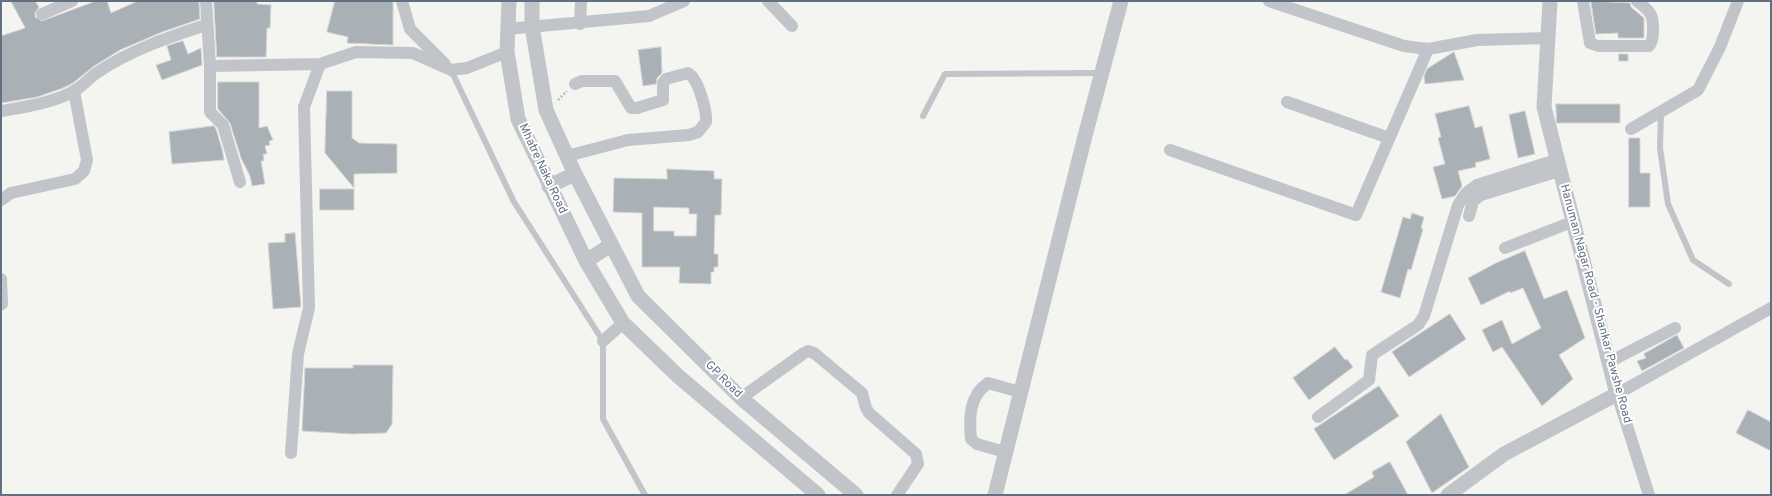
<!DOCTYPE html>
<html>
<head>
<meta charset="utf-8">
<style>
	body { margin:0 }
	#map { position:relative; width:1772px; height:496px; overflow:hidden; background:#f4f4f0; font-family:Overpass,sans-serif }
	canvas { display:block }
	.frame { position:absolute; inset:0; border:2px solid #627182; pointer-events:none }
</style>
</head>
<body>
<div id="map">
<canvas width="1772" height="496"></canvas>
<div class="frame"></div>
</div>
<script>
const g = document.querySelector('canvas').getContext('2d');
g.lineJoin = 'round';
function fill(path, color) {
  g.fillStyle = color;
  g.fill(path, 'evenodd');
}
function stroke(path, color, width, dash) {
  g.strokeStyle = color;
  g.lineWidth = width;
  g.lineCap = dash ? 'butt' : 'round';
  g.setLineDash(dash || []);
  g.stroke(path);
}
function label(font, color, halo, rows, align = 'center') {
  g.font = font + ' Overpass,sans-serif';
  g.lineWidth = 4;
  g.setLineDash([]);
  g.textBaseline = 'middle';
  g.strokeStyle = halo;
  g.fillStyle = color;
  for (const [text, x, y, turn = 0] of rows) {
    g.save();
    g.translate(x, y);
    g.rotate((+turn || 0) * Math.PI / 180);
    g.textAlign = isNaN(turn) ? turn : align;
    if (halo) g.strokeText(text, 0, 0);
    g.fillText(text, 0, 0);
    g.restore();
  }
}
const building = new Path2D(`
	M11,1H35L39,7L35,13V17L42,21L96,1H107L111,13L138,1H199L200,19L162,32L120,50L94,66L73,83L63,88L37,97L1,103V36L25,28Z
	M214,1H257V4L271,5L270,28H267L266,57H217Z
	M335,1H393V45L347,43L348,37L327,32Z
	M1591,1L1630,3L1631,7L1644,18V38H1618V33L1596,34Z
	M183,41L188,54L201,48L202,65L162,80L156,65L171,60L167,46Z
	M661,47L662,73L657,78L656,84L643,86L638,50Z
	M1454,52L1464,80L1425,84L1424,76L1427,69Z
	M1619,54H1628V61H1619Z
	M218,82H259V128L267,126L273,140L269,141L270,145L265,146L267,154H263L264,161H261L265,184L252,186L250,176L241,158L230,123L218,109Z
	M327,91H352V138L359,143L397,144V173L354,174V188L325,153Z
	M1556,104H1620V123H1557Z
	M1469,106L1475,128L1482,126L1490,159L1475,163L1476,167L1458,171L1462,186L1455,196L1442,199L1433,167L1445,164L1438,138L1441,137L1435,114Z
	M1525,111L1535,154L1518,158L1509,115Z
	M214,126L216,129L222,149L224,160L172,164L169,132Z
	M1629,138H1640V173H1650V207H1629Z
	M667,169L714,171V179H722L721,215H715L714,254H718V267H714V272H711V284L679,283L680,267H642V213L613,212L614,178L667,179ZM654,207L689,208V214H697L696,236H674V231H654Z
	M320,189H354V210H320Z
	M1412,213L1424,217L1421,228L1423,229L1411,270L1408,269L1400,298L1381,292L1403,217L1410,219Z
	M295,233L301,307L273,309L268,243L285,242V234Z
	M1525,251L1544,299L1567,290L1585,338L1559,355L1573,379L1542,406L1502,347L1493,352L1482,330L1502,320L1512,344L1541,328L1523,288L1510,293V291L1481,305L1468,278L1496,263Z
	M1450,314L1466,339L1409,377L1392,352Z
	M1677,335L1684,348L1642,371L1637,361L1646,358L1644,354Z
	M1335,347L1345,360L1347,359L1353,367L1309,400L1293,378Z
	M353,365H393L392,424L386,433L352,434L302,431L305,368H353Z
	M1379,386L1399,416L1334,460L1314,429Z
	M1748,410L1771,422V451L1736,433Z
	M1441,414L1469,467L1432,493L1406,442Z
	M1390,462L1408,495H1344L1374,477L1372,472Z`);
const path = new Path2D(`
	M558,100L567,91`);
const service = new Path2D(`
	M451,70L514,202L603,341V419L645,495
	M1661,111L1660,148L1668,204L1693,260L1729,284
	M923,116L945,74L1101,73`);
const minor = new Path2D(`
	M206,1L210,66V112L223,125L240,182
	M402,1L410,29L445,64
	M768,1L792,26
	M1269,1L1404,46L1428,49L1477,40L1548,38
	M1583,1L1590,43L1598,46H1649C1654,41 1654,22 1651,15C1649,10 1642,5 1637,1
	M42,14L72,1
	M580,24L581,1
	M507,29L649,16L684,1
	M210,66L320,64
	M1287,102L1389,138
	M1,111C24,107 53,103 74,91C83,86 90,77 98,72C131,50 169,37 206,25
	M1631,129L1698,90L1720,47L1738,1
	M1170,150L1356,215L1428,49
	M567,156L628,140L689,135L698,132L706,122C707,111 698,78 688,73L666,79L663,83V100L637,108H631L615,81H582L575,84
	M1,200L11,193L75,179L84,171L87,160L74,91
	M1469,216L1473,201L1481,195L1559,171
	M1505,248L1572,222
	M1,279L2,304
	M603,341L623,323
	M1609,362L1675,328
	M741,398L804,353L808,351L814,353L862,393L866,408L869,413L916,454L918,464L897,495
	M1318,417L1369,380L1372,355L1418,325L1424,316L1458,205L1466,193L1477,185L1556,160
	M1005,452L977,444L971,439C969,418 969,396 988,383L1020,392
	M291,453L298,354L309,308L304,107L320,64L356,52L413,53L451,70L467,68L507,52
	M1649,495L1617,394L1771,308`);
const tertiary = new Path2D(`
	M509,1L507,52L518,119L586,261L623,323L678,376L818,495
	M532,1V26L546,110L575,174L638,296L741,398L856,495
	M549,186L575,174
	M586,261L611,245
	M995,495L1085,136L1121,1
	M1448,495L1504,454L1617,394L1544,107L1550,1`);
const streetNames = [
	["Mhatre Naka Road",542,169,65],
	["Hanuman Nagar Road - Shankar Pawshe Road",1595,304,75],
	["GP Road",723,380,45]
];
fill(building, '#a9b0b6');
stroke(building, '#d5d5d3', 1);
stroke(path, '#bbbdbf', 2.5, [2, 2]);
stroke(service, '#c1c4c8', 6);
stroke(minor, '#c1c4c8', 12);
stroke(tertiary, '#c1c4c8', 15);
label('12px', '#627182', '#fff', streetNames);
</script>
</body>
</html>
